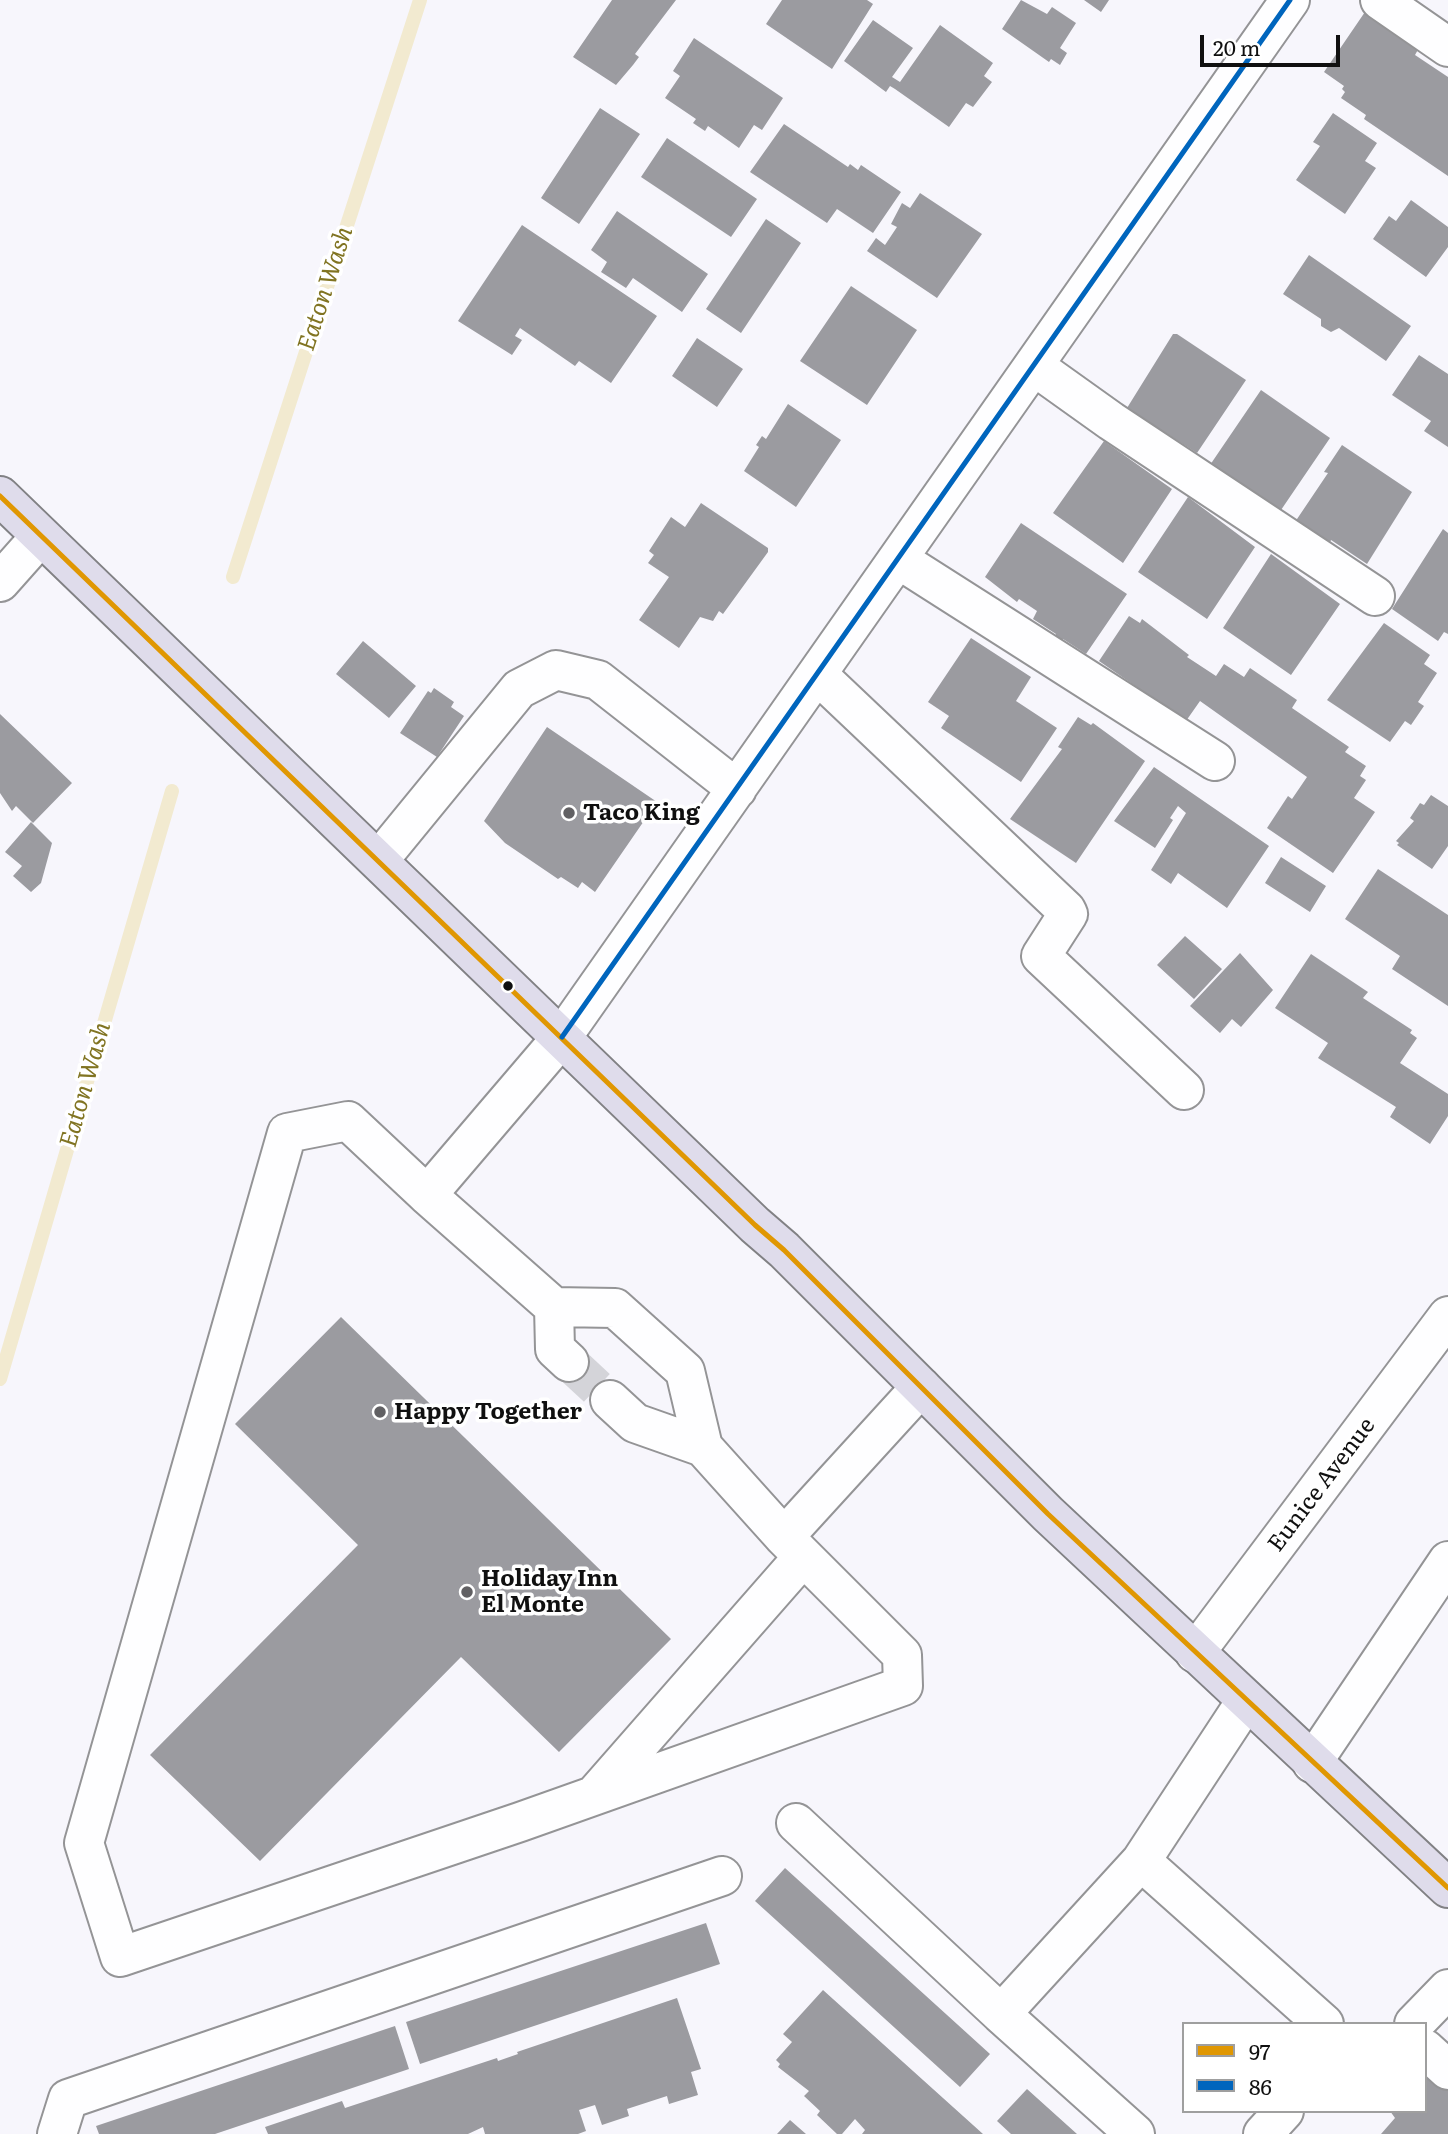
<!DOCTYPE html>
<html>
<head>
<meta charset="utf-8">
<style>
	body { margin:0 }
	#map { position:relative; width:1448px; height:2134px; overflow:hidden; background:#f7f6fc; font-family:Literata,serif }
	canvas { display:block }
	.legend { position:absolute; left:1182px; top:2022px; width:245px; height:91px; box-sizing:border-box; background:#fff; border:2px solid #9f9f9f; margin:0; padding:9px 12px; list-style:none; font-size:21px; color:#101010 }
	.legend li { display:flex; align-items:center; gap:14px; height:35px }
	.legend b { width:35px; border:2px solid #9f9f9f }
	.scale { position:absolute; left:1200px; top:35px; width:140px; height:32px; box-sizing:border-box; border:4px solid #101010; border-top:0; padding-left:9px; font-size:21px; line-height:24px; white-space:nowrap; color:#101010; -webkit-text-stroke:5px #fff; paint-order:stroke }
</style>
</head>
<body>
<div id="map">
<canvas width="1448" height="2134"></canvas>
<ul class="legend">
<li><b style="height:9px;background:#e09702"></b>97</li>
<li><b style="height:9px;background:#0065bd"></b>86</li>
</ul>
<div class="scale">20 m</div>
</div>
<script>
const g = document.querySelector('canvas').getContext('2d');
g.lineJoin = 'round';
function stroke(path, color, width, dash) {
  g.strokeStyle = color;
  g.lineWidth = width;
  g.lineCap = dash ? 'butt' : 'round';
  g.setLineDash(dash || []);
  g.stroke(path);
}
function fill(path, color) {
  g.fillStyle = color;
  g.fill(path, 'evenodd');
}
function label(font, color, halo, rows, align = 'center') {
  g.font = font + ' Literata,serif';
  g.lineWidth = 7;
  g.setLineDash([]);
  g.textBaseline = 'middle';
  g.strokeStyle = halo;
  g.fillStyle = color;
  for (const [text, x, y, turn = 0] of rows) {
    g.save();
    g.translate(x, y);
    g.rotate((+turn || 0) * Math.PI / 180);
    g.textAlign = isNaN(turn) ? turn : align;
    if (halo) g.strokeText(text, 0, 0);
    g.fillText(text, 0, 0);
    g.restore();
  }
}
const stream = new Path2D(`
	M233,577L420,0
	M0,1379L172,791`);
const building = new Path2D(`
	M612,0H676L635,54L639,57L633,65L616,85L573,57Z
	M782,0H867L873,4L832,69L766,24Z
	M1021,0L1047,14L1052,7L1076,23L1060,48L1067,53L1060,65L1051,59L1049,62L1002,29Z
	M1084,0H1109L1101,12Z
	M1367,9L1420,46L1415,55L1448,77V176L1364,119L1366,115L1341,98L1345,92L1342,89L1344,86L1324,72Z
	M873,20L913,48L892,77L900,82L940,25L993,63L984,76L992,82L973,107L966,103L949,127L895,89L890,86L886,92L844,61Z
	M694,38L783,98L762,130L754,125L739,148L708,126L705,131L693,123L696,119L665,98L680,76L673,71Z
	M600,108L640,134L579,224L541,198Z
	M1333,113L1377,143L1365,161L1376,168L1345,214L1296,180L1320,146L1313,142Z
	M784,124L848,167L850,164L858,170L861,165L901,192L873,233L837,209L827,223L750,172Z
	M667,138L757,199L731,237L641,177Z
	M920,193L982,234L937,298L867,251L876,238L885,245L897,227L891,224L902,203L910,208Z
	M1411,200L1448,227V247L1426,277L1373,239L1389,216L1396,221Z
	M617,211L708,274L682,312L633,278L626,288L601,272L607,262L591,250Z
	M766,219L801,243L741,333L706,309Z
	M522,225L657,316L611,383L579,361L575,366L520,328L515,336L522,340L512,355L458,321Z
	M1309,255L1411,326L1386,361L1339,328L1331,332L1321,326V319L1283,294Z
	M851,286L917,330L867,405L800,361Z
	M1173,334H1177L1246,380L1197,453L1127,408Z
	M697,338L743,369L717,407L672,376Z
	M1419,355L1448,374V447L1424,431L1431,421L1392,395Z
	M1261,390L1330,438L1281,510L1210,465Z
	M788,404L841,440L796,507L744,471L759,447L756,445L762,436L766,439Z
	M1104,441L1172,489L1123,563L1053,513Z
	M1342,445L1412,492L1367,564L1331,540L1329,545L1295,522L1328,473L1324,472Z
	M1188,497L1255,547L1207,619L1138,572Z
	M701,503L768,548V552L723,614L719,611L713,621L700,617L679,648L639,620L669,577L648,563L654,555L649,551L671,517L685,527Z
	M1021,523L1127,594L1086,654L1063,639L1061,643L1054,639L1056,634L1033,619L1037,611L1019,599L1017,602L985,577Z
	M1443,529L1448,533V634L1444,632L1438,641L1392,609Z
	M1271,554L1340,604L1291,675L1223,628Z
	M1129,616L1140,623L1142,619L1189,655L1187,657L1216,676L1224,664L1244,677L1250,668L1297,700L1292,708L1349,747L1345,752L1366,766L1360,776L1366,780L1354,798L1375,812L1333,873L1267,828L1288,796L1292,799L1307,777L1200,701L1186,721L1099,661Z
	M1384,623L1430,655L1424,664L1437,673L1418,702L1424,706L1411,725L1405,721L1390,742L1327,700Z
	M971,638L1031,677L1016,701L1057,728L1021,782L941,728L949,716L928,702Z
	M363,641L416,686L389,718L336,674Z
	M434,688L454,702L451,707L464,716L437,757L400,733L428,691L431,693Z
	M0,714L72,783L33,823L16,806L12,811L0,793Z
	M1078,717L1091,725L1093,723L1145,761L1076,863L1010,819L1062,749L1058,747Z
	M547,727L657,802L595,892L582,882L578,888L561,877L558,879L505,843L484,821Z
	M1154,767L1269,846L1227,908L1178,873L1171,884L1151,870L1186,813L1178,806L1170,818L1173,820L1155,848L1114,821Z
	M1431,795L1448,806V846L1432,869L1397,845L1399,843L1396,841L1414,821L1410,818L1420,803L1424,805Z
	M31,822L52,843L41,883L31,892L13,876L22,866L5,852Z
	M1281,857L1326,886L1310,912L1265,883Z
	M1378,869L1448,915V1006L1392,969L1400,956L1345,919Z
	M1185,936L1222,969L1194,999L1157,965Z
	M1240,953L1273,990L1241,1027L1232,1019L1220,1033L1190,1006Z
	M1311,954L1368,992L1363,998L1412,1030L1410,1033L1417,1038L1400,1063L1448,1094V1116L1430,1144L1390,1117L1396,1107L1318,1058L1328,1043L1275,1008Z
	M341,1317L671,1639L559,1752L461,1657L260,1861L150,1755L358,1545L235,1424Z
	M785,1868L990,2054L960,2087L755,1901Z
	M706,1923L720,1964L420,2064L406,2022Z
	M823,1990L983,2134H862L865,2130L855,2119L842,2134H837L817,2115L820,2111L804,2096L809,2091L778,2067L780,2064L776,2060L792,2042L783,2034Z
	M677,1998L701,2069L691,2072L698,2095L669,2104L667,2096L627,2109L629,2116L602,2125L595,2105L579,2110L586,2131L578,2134H485L483,2127L468,2134H268L265,2127L342,2101L345,2108L497,2058L498,2061L518,2054L517,2052Z
	M395,2026L409,2069L215,2134H99L96,2126Z
	M1425,2073L1448,2083V2134H1381L1395,2118L1390,2111H1425Z
	M1027,2089L1077,2134H1011L997,2121Z
	M790,2120L806,2134H777Z`);
const minorTunnel = new Path2D(`
	M569,1362L610,1400`);
const minor = new Path2D(`
	M1380,0L1448,47
	M1034,366L1111,421L1375,596
	M898,559L1215,761
	M0,582L40,537
	M817,674L1066,910L1068,914L1041,956L1184,1090
	M379,860L519,689L556,670L598,680L737,789
	M427,1195L348,1121L287,1133L84,1843L120,1957L520,1822L903,1686L902,1655L784,1537L703,1447L685,1371L615,1308L554,1307L427,1195L562,1037L1290,0
	M554,1307L555,1349L569,1362
	M610,1400L635,1423L703,1447
	M784,1537L921,1387
	M1195,1653L1448,1316
	M1246,1701L1141,1861L1324,2024
	M1312,1763L1448,1561
	M597,1792L803,1557
	M796,1823L1001,2014
	M1414,2024L1448,1989
	M1425,2049L1448,2070
	M57,2134L68,2099L722,1876
	M1135,2134L1001,2014L1141,1861
	M1263,2134L1284,2111`);
const major = new Path2D(`
	M0,496L755,1225L784,1250L1048,1514L1448,1888`);
const bus1 = new Path2D(`
	M0,496L755,1225L784,1250L1048,1514L1448,1888`);
const bus2 = new Path2D(`
	M562,1037L1290,0`);
const markers = [
	[569,813,7,"#616063"],
	[508,986,6,"#101010"],
	[380,1412,7,"#616063"],
	[467,1592,7,"#616063"]
];
const poiNames = [
	["Taco King",583,813],
	["Happy Together",394,1412],
	["Holiday Inn",481,1579],
	["El Monte",481,1605]
];
const streetNames = [
	["Eunice Avenue",1322,1485,-53]
];
const waterNames = [
	["Eaton Wash",326,289,-72],
	["Eaton Wash",86,1085,-74]
];
stroke(stream, '#f2ead0', 14);
fill(building, '#9b9ba0');
stroke(minorTunnel, '#d4d4d9', 38, [38, 19]);
stroke(minor, '#949496', 42);
stroke(major, '#818184', 42);
stroke(minor, '#fefeff', 38);
stroke(major, '#dfdceb', 38);
stroke(bus1, '#e09702', 5);
stroke(bus2, '#0065bd', 5);
for (const [x, y, r, color] of markers) {
  const dot = new Path2D();
  dot.arc(x, y, r, 0, 2 * Math.PI);
  g.fillStyle = color;
  g.fill(dot);
  stroke(dot, '#fff', 2.5);
}
label('bold 23px', '#101010', '#fff', poiNames, 'left');
label('23px', '#101010', '#fff', streetNames);
label('italic 24px', '#817422', '#fff', waterNames);
</script>
</body>
</html>
